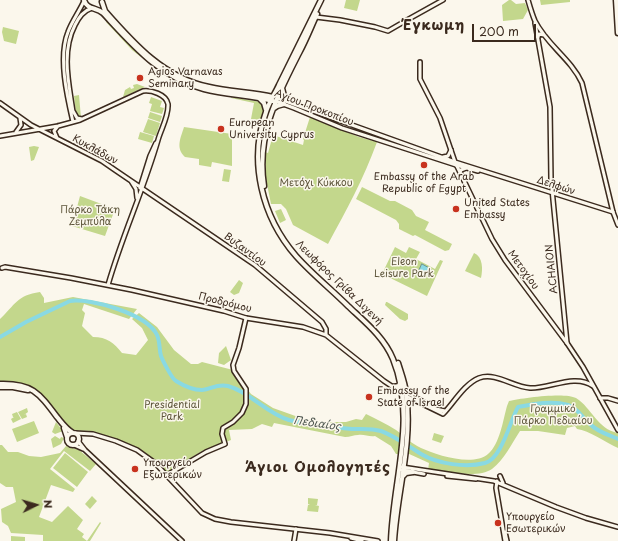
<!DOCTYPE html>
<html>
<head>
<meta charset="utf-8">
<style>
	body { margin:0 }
	#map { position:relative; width:618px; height:541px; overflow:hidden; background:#fbf7ec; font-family:"Playpen Sans",sans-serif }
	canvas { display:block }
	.north { position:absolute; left:16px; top:485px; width:40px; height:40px; -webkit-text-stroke:3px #fbf7ec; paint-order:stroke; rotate:85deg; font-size:11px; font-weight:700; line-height:16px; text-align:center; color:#3b2a1e }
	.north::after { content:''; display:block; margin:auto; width:14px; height:18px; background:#3b2a1e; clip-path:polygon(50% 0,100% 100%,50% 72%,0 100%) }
	.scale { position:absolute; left:472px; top:24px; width:64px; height:18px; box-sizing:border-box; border:2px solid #3b2a1e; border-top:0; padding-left:5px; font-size:12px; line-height:14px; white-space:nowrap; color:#3b2a1e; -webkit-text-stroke:3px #fbf7ec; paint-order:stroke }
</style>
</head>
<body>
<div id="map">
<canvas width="618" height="541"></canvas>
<div class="north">N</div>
<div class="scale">200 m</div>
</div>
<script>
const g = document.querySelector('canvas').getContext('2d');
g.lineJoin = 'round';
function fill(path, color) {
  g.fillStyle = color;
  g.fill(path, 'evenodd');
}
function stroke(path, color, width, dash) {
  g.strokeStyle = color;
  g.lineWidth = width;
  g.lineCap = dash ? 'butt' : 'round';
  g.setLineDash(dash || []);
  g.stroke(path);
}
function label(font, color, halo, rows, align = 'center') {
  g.font = font + ' "Playpen Sans",sans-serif';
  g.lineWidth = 3;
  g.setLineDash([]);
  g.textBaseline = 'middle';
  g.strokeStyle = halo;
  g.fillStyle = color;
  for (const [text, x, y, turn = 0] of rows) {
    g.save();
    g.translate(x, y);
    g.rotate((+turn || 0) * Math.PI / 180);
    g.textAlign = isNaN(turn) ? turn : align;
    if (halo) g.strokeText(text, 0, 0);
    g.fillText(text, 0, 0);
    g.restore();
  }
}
const green = new Path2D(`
	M346,0H360L357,11L344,8Z
	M509,0H511L516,4L525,3L528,10L523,19L503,21L502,5Z
	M540,0H570V2L541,5Z
	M106,19L142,58L132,50L106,22Z
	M3,27L19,31L16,44L4,41L2,32Z
	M137,84L145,87L123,97L125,90L130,87L131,89L134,88L133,85Z
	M79,95L81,118L78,117L76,114L74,96Z
	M151,97L162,101L160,107L164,108L162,114L150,111L152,104L149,103Z
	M231,97L260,102C265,108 263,113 261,120L251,119L254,103L231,98Z
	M150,112L162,116L160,122L148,118Z
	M310,117L359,137L377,142C364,178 346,211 328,244L293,225L286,209L281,204H271L266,179L265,152L268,153L273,135L303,145L304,140L303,139Z
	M148,119L160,123L156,136L143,132Z
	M184,127L232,134V166L212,162L211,167L199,165V159L185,157C175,148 181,137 184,127Z
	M140,132L154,136L152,143L138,139Z
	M34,146L39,147L34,160L31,161L29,147Z
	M224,169L231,170L229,182L222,181Z
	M362,187L390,201H395L412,210L416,216L429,222L425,230L452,244L449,250L445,251L415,235L413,236L399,229V224L396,220L356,199Z
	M80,196L115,209L105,236L72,226Z
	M281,209L286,220L280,223L275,211Z
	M395,247L406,253L409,247L420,252L416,259L435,269L440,260L443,261L427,296L382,274Z
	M474,253C483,257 483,269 481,278L465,271Z
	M239,280L243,283L239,293L234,295L230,292Z
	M40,292L44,298V303L73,297L137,309L129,319L84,304L82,310L85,313L82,326L93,337C107,337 114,343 122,353L136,355L148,340L142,328L132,319L139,313L157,327L174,350L191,364H198L202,362L233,370L251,394L273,408L301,418L323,422H346L356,419L362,420L366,414C376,419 387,424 396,430C404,436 412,444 421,448C436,455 473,467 488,454C500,444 503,420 507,406L509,401C522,398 565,392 576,398C592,408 597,429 618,433V448C606,443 589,430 577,429L575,426L567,428L565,435L538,431H520C512,443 504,460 492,469C478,479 444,471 428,470L429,463L407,453V451L400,447L399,454H396L391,446L375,436C369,437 364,434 358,435C354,435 350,437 345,437L274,423L272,427L262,424L252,429L229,430L231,440L202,451L168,472L165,471C142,444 122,441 90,431C82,430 78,432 70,430L39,392L30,386L0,381V319C15,305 17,295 40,292Z
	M386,302H387L408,314V319L405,321L400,319L385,305Z
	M226,346L231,360L224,365L218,363L219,353Z
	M27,408L28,412L24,415L26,414L27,417L22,419L18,412Z
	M17,412L21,419L13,423L11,419L14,417H13L12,414Z
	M34,421L39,433L17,442L12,429Z
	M56,422L63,431L55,434L52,432Z
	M434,433L444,436L441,443L432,440Z
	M55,436L60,439L61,437L64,438L61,444L53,448L51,439Z
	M0,445H2L8,452H18L29,456L41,457L60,453L66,446L79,450L96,464L90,471L64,451L50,469L75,489L73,492L51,485L39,517L52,522L68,506L83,520L77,529L84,534L82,537L87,541L100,522L101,523L90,541H43V535L11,533L8,526L2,522L1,509L16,502L13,487H6L0,483Z
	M65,453L88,472L77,487L53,468Z
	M92,496L97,501L90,509L85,504Z
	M308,498L318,499L317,505H315L319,506L318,512L307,511L308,505L310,504H308Z
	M11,536L25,537V541H11Z`);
const water = new Path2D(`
	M422,264L431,269L428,275L419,271Z`);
const river = new Path2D(`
	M0,337L26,322L70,301C91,298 147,314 157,335C160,341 159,349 161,356C163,361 172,379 176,381C184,386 193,390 202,390C211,390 216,383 228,386C250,392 266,413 289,420C297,422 307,423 316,424C327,426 340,428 352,429C362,429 371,428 381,431C395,436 408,446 421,454C438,464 466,468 485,463C502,458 510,421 518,407C533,404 552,400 568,405C578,408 582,418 591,425C598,432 609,435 618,439`);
const tertiary = new Path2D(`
	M316,17L340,20L375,27L388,31L407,20L443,0
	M535,23L550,107L551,179L567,343
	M420,62V79L440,118L455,162L613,212
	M456,165L478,171
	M406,392L436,409L445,411
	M406,396L443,414C453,404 464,384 479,378C496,372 513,387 530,388C549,389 575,373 593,386
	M600,398H608L618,401
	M167,475L206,452L225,444L222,434L223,428L233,422L242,413L246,404V389L234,371L233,365L239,348L246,318
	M497,481L496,488L505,541
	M505,532L507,541
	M294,541L296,529`);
const secondary = new Path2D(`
	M528,0C530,7 532,14 535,21C547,45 571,59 582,83L613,212L618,225
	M538,37L539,34L544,35
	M277,98L455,162L492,239L505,260L567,343L583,367L618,430
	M275,101L294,108L342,128L456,165
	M0,103L31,125L102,161L115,170L255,265L322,322L326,329V335
	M73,111L77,118L82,119
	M73,112C69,84 61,52 75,25C79,17 83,11 92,8
	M73,122C67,96 58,57 68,32C72,21 79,12 84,1
	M16,132L21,125L20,118
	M0,136L58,126L80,120L143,91C151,90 166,94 168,104C169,116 161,129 158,140C144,189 122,236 108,285
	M57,138L54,131L58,126
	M443,157L448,156L451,150
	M460,173L461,170L466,168
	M131,181L136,189L137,198
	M140,188L150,156L156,143
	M2,268L5,267L71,278L132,290L224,311L246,318L303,327L326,335L384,381L396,389L402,391
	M75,433L93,434L116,441L137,450L155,463L202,513L215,519L231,522L330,533L378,541
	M78,441L85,450L182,541
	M74,445L83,449
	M402,467L494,481L556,507L586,518L618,527
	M402,470L424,474
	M447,476L476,479
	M500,476L503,483
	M351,538L362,541`);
const primary = new Path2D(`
	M84,0C87,10 96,7 103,13C132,44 160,78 204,89C226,95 250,95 273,101
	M321,0L279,85C275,94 269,102 266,112C248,161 262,217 296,256C312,274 331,289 348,306C365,322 384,337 393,359C417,418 393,480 391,541
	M616,0L618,33
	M102,2L105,11C134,44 164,78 209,87C230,92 252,92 273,97
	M282,88L284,96L290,102
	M259,98L264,103L266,110
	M274,108L277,106L284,104
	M264,186C256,135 277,96 299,53C306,40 311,27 317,14
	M0,384C32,383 39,393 57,417C62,423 66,429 73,433
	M0,387H13L28,390
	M393,387L399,386L400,383
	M64,428L67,437
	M67 439a6 6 0 1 1 12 0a6 6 0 1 1-12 0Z
	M403,476L406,473L413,472
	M394,541C397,492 413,442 406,393C405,383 401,373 398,363`);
const markers = [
	[140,78,4,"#c8321e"],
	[221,129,4,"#c8321e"],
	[424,165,4,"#c8321e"],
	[456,209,4,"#c8321e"],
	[369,397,4,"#c8321e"],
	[135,469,4,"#c8321e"],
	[498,523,4,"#c8321e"]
];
const poiNames = [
	["Agios Varnavas",148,72],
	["Seminary",148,84],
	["European",229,123],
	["University Cyprus",229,135],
	["Embassy of the Arab",424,177,"center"],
	["Republic of Egypt",424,189,"center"],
	["United States",464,203],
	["Embassy",464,215],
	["Embassy of the",377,391],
	["State of Israel",377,403],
	["Υπουργείο",143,463],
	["Εξωτερικών",143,475],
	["Υπουργείο",506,517],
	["Εσωτερικών",506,529]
];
const streetNames = [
	["Αγίου Προκοπίου",314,108,21],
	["Κυκλάδων",95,150,29],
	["Δελφών",556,186,18],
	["Βυζαντίου",245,250,36],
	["ACHAION",552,269,-96],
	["Μετοχίου",523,270,54],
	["Λεωφόρος Γρίβα Διγενή",339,283,44],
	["Προδρόμου",225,303,14]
];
const parkNames = [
	["Μετόχι Κύκκου",316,183],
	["Πάρκο Τάκη",90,210],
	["Ζεμπύλα",90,222],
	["Eleon",404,262],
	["Leisure Park",404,274],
	["Presidential",172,405],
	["Park",172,417],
	["Γραμμικό",553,409],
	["Πάρκο Πεδιαίου",553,421]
];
const waterNames = [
	["Πεδιαίος",317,424,8]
];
const districtNames = [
	["Έγκωμη",434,26],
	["Άγιοι Ομολογητές",318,468]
];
fill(green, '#c3d78c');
fill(water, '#89d9e3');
stroke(water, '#6a9394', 1);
stroke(river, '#89d9e3', 4);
stroke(tertiary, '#3b2a1e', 6);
stroke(secondary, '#3b2a1e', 6);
stroke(primary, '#3b2a1e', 7);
stroke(tertiary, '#fbf7ec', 3);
stroke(secondary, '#fbf7ec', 3);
stroke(primary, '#fbf7ec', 4);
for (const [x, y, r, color] of markers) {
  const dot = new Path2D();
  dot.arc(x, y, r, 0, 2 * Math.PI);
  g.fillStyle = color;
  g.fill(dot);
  stroke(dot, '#fbf7ec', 1.5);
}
label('10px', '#3b2a1e', '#fbf7ec', poiNames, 'left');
label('10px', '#3b2a1e', '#fbf7ec', streetNames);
label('10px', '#5d553a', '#fbf7ec', parkNames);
label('italic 11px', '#4e564f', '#fbf7ec', waterNames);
g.letterSpacing = '1px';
label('bold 14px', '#3b2a1e', '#fbf7ec', districtNames);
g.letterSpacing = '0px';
</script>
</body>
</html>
